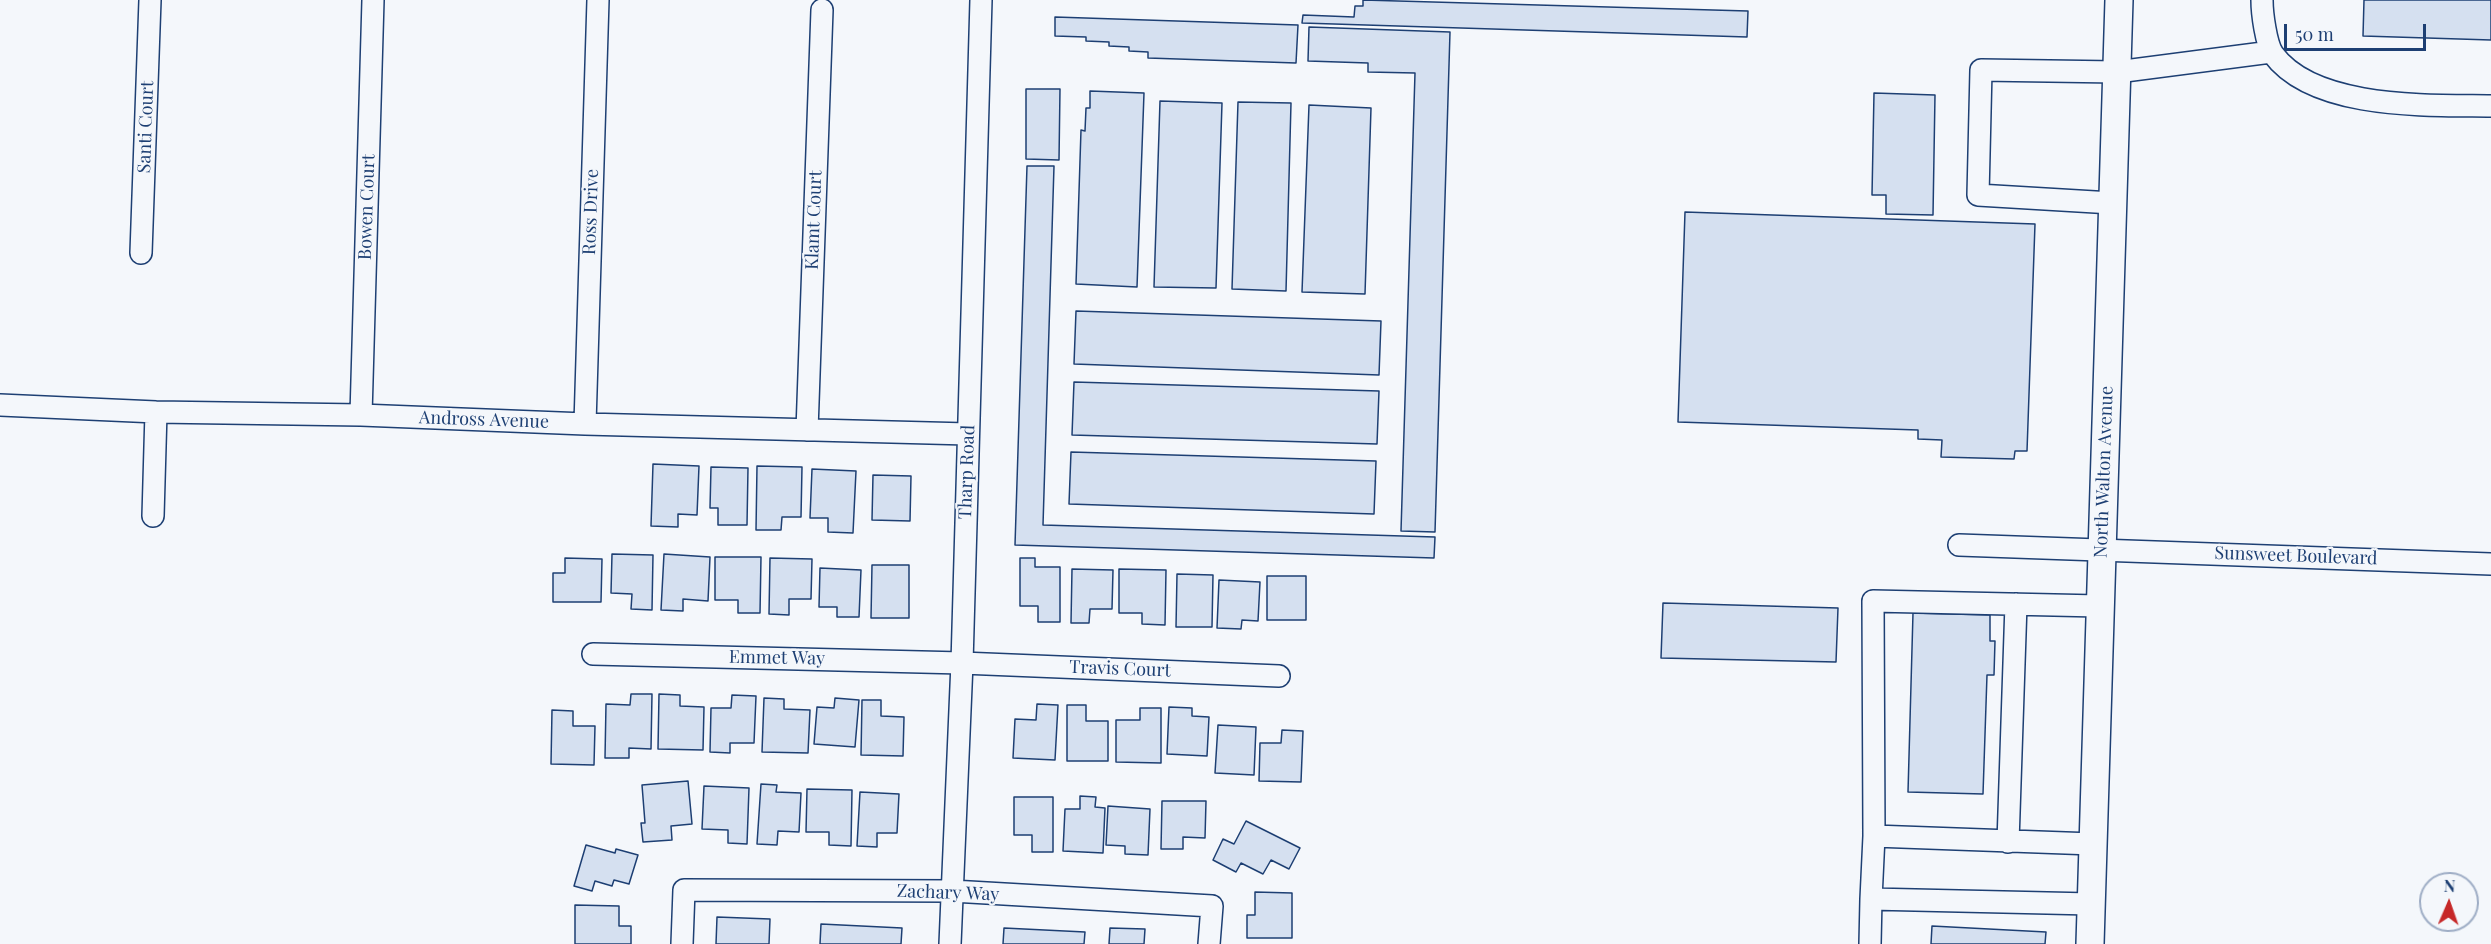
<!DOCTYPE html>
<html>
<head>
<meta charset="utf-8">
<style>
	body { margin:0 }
	#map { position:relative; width:2491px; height:944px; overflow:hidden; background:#f4f7fb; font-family:"Playfair Display",serif }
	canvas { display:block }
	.north { position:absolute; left:2419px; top:872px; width:60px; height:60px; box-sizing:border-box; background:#f4f7fb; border:2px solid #9eadc5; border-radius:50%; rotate:2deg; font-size:16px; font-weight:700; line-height:24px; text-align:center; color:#1d3f73 }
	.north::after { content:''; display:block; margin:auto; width:21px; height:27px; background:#c62828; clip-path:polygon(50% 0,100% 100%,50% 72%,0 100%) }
	.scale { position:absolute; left:2284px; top:24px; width:142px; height:27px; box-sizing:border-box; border:3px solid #1d3f73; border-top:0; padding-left:8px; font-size:18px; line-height:21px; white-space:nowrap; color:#1d3f73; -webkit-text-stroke:4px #f4f7fb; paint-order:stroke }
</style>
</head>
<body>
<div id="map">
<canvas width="2491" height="944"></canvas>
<div class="north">N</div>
<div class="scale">50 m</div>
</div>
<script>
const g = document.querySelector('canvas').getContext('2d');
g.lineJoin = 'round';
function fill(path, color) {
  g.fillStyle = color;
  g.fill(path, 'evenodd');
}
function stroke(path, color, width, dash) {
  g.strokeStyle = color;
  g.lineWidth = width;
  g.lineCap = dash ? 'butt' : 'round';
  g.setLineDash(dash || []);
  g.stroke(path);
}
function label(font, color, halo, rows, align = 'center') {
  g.font = font + ' "Playfair Display",serif';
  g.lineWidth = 4.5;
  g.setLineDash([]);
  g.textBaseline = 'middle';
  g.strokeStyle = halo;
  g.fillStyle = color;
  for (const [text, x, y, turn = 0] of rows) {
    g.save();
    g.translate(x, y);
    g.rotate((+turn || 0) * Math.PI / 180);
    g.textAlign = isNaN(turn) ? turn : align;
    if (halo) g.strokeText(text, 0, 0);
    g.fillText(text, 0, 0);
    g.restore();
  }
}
const building = new Path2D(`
	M1363,0L1748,11L1747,37L1302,23L1303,15L1354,17L1355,6H1363Z
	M2364,0H2491V40L2363,36Z
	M1055,17L1298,25L1296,63L1148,58V52L1129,51V47L1109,46V42L1086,41V37L1055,36Z
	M1309,27L1450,32L1435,532L1401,531L1415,73L1368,72V63L1308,61Z
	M1026,89H1060L1059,160L1026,159Z
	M1090,91L1144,93L1137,287L1076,284L1081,130L1085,131L1086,108H1090Z
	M1874,93L1935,95L1933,215L1886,214V195H1872Z
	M1160,101L1222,103L1216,288L1154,287Z
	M1238,102L1291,103L1286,291L1232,289Z
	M1309,105L1371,108L1365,294L1302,292Z
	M1027,166H1054L1043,525L1435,537L1434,558L1015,545Z
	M1685,212L2035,224L2027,451H2015L2014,459L1941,457L1942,440L1918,439V430L1678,422Z
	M1076,311L1381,321L1379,375L1074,364Z
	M1074,382L1379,391L1377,444L1072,435Z
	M1071,452L1376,461L1374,514L1069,504Z
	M653,464L699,466L697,515L678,514V527L651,526Z
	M757,466L802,467L801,517H782L781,530H756Z
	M711,467L748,468L747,525H718V508H710Z
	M812,469L856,471L853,533L828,532V518H810Z
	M873,475L911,476L910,521L872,520Z
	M612,554L653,555L652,610L631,609L632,594L611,593Z
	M664,554L710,557L708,601L683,599V611L661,610Z
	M715,557H761L760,613H738V600H715Z
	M565,558L602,559L601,602H553V573H565Z
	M770,558L812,559L811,599H789V615L769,614Z
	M1020,558H1035V567H1060V622H1038V606H1020Z
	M872,565H909V618H871Z
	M820,568L861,570L859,617H837V607H819Z
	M1072,569L1113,570L1112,609H1090L1089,623H1071Z
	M1119,569L1166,570L1165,625L1142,624V613H1119Z
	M1177,574L1213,575L1212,627H1176Z
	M1267,576H1306V620H1267Z
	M1219,580L1260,582L1258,621L1242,620L1241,629L1217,628Z
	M1663,603L1838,608L1836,662L1661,658Z
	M1913,613L1990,615V641H1995L1994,675H1987L1983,794L1908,792Z
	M631,694H652L651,749L629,748V758H605L606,704L630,705Z
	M659,694L680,695V706L704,707L703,750L658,749Z
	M732,695L756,696L754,743H730V753L710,752L711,708H731Z
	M764,698L784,699V709L810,710L808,753L762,752Z
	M835,698L859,700L855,747L814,744L817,707L834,708Z
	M862,700H881V716L904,717L903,756L861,755Z
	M1037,704L1058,705L1055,760L1013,758L1015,719L1036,720Z
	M1067,705H1086V721H1108V761H1067Z
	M1169,707L1192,708V716L1209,717L1207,756L1167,754Z
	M1140,708H1161V763L1116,762V720H1140Z
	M552,710L573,711V726H595L594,765L551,764Z
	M1218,725L1256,727L1254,775L1215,773Z
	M1282,730L1303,731L1301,782L1259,781L1260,743H1281Z
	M688,781L692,824L671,826L672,840L643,842L641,823H645L642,785Z
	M761,784L777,785L776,792L801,793L799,832L778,831L777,845L757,844Z
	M704,786L749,788L747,844L728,843V830L702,829Z
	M807,789L852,790L851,846L829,845V832H806Z
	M860,792L899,794L897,833H877V847L857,846Z
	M1080,796L1096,797L1095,807L1105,808L1103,853L1063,851L1065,809H1080Z
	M1014,797H1053V852H1032V835H1014Z
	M1162,801H1206L1205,838L1183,837V849H1161Z
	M1108,806L1150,809L1148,855L1125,854V846L1106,845Z
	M1246,821L1300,848L1289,869L1271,860L1263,874L1241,863L1236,872L1213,860L1223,839L1234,844Z
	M586,845L615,853L616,849L638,855L629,884L614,880L612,886L595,881L592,891L574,886Z
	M1255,892L1292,893V938H1247V915H1255Z
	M575,905L619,906V926H631V944H575Z
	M717,917L770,919L769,944H716Z
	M821,924L902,928L901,944H820Z
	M1932,926L2046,932L2045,944H1931Z
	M1004,928L1085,932L1084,944H1003Z
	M1110,928L1145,929L1144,944H1109Z`);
const minor = new Path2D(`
	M2262,0C2262,13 2266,44 2273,54C2314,110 2429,105 2491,106
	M2112,203L1978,195L1981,70L2117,72L2271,52
	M141,253L150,0
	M0,405L156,412L361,415L585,424L968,434
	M361,415L373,0
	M585,424L598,0
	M807,430L822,10
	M153,516L156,412
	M1959,545L2491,564
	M593,654L962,663L1279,676
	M2008,842L2016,604
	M2093,844L1874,836L1873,601L2099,606
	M1871,899L1874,836
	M682,944L684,890L952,891L1212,906L1209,944
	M950,944L962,663L981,0
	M1870,944L1871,899L2091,904`);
const major = new Path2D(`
	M2090,944L2119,0`);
const streetNames = [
	["Santi Court",146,127,-88],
	["Bowen Court",367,207,-88],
	["Ross Drive",591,212,-88],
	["Klamt Court",814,220,-88],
	["Andross Avenue",484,420,2],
	["Tharp Road",967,472,-88],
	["North Walton Avenue",2104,472,-88],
	["Sunsweet Boulevard",2296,556,2],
	["Emmet Way",777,658,1],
	["Travis Court",1120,669,2],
	["Zachary Way",948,893,2]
];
fill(building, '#d5e0f0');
stroke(building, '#1d3f73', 1.5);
stroke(minor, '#1d3f73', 24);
stroke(major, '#1d3f73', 30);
stroke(minor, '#f4f7fb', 21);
stroke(major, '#f4f7fb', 27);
label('18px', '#1d3f73', '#f4f7fb', streetNames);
</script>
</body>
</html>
